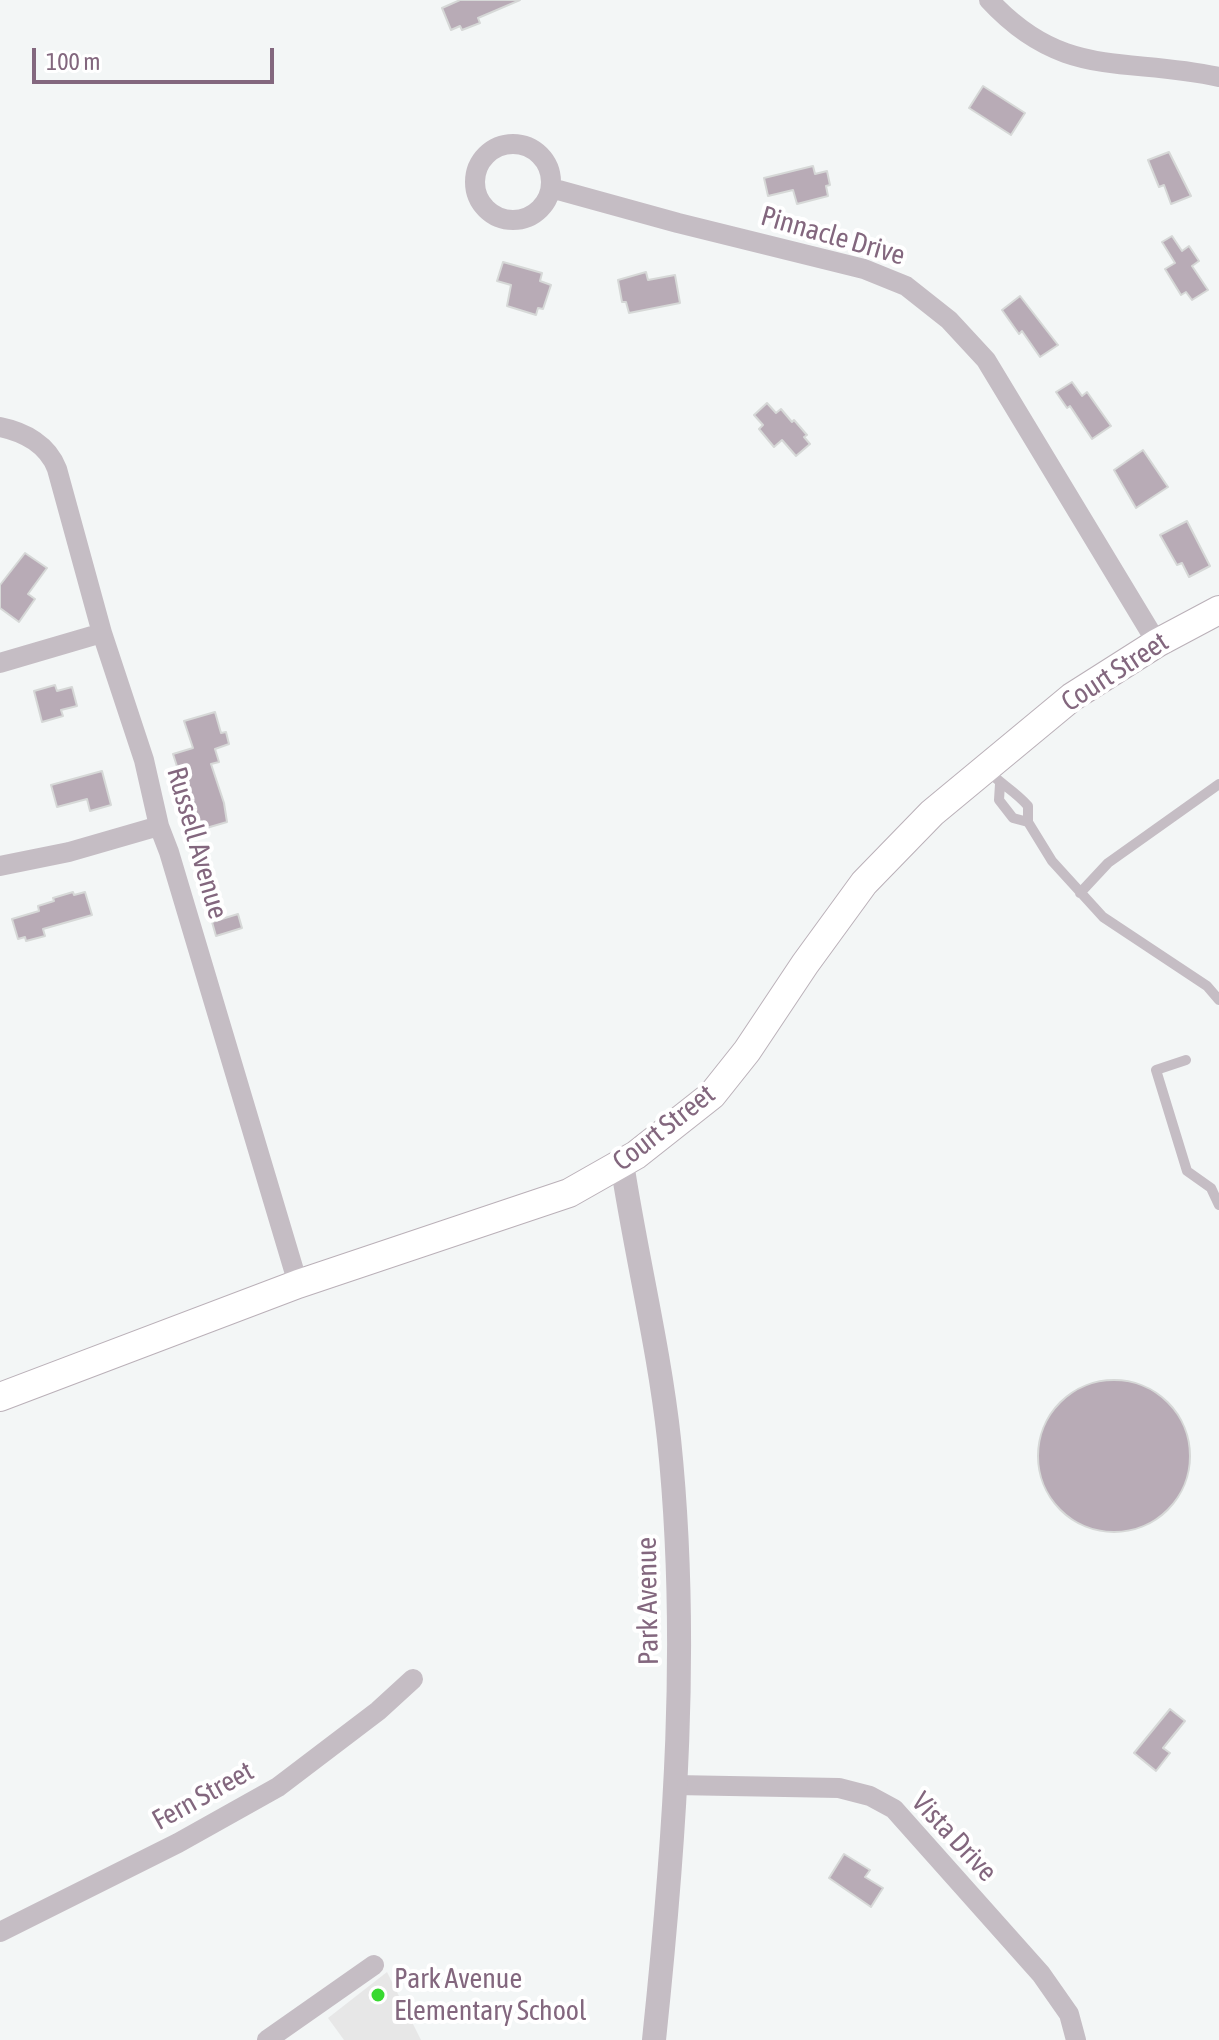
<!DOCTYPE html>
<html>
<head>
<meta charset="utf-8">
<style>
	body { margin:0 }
	#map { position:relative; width:1219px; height:2040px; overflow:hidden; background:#f3f6f6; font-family:"Asap Condensed",sans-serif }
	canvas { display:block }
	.scale { position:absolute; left:32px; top:48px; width:242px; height:36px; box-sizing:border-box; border:4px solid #83677e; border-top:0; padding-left:10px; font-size:24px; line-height:28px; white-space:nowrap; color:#83677e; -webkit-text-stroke:6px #fff; paint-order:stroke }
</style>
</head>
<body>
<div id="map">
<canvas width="1219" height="2040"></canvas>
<div class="scale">100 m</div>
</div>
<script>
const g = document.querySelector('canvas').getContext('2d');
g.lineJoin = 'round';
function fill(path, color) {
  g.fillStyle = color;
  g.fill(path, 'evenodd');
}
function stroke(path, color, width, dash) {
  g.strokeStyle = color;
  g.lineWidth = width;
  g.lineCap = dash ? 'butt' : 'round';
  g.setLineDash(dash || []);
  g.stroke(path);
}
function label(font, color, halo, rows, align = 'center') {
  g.font = font + ' "Asap Condensed",sans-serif';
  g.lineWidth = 8;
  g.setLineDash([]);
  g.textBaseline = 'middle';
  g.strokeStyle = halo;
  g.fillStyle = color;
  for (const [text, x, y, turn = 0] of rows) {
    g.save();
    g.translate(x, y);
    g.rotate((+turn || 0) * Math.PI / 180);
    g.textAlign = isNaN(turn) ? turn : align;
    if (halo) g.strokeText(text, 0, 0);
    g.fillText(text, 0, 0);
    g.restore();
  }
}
const built = new Path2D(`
	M387,1972L421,2040H344L328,2018Z`);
const building = new Path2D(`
	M460,0H520L478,18L480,23L462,30L460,26L451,30L442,8Z
	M983,86L1025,113L1011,135L969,108Z
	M1169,152L1191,196L1171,204L1164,185L1159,187L1148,160Z
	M813,166L815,174L827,171L830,185L826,186L828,196L797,204L793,190L768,196L764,178Z
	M1172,236L1182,251L1189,246L1199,261L1192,266L1208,290L1192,300L1186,292L1181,295L1165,269L1175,263L1162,242Z
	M503,262L542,273L540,281L551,285L543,309L538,308L536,315L507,306L511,285L497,281Z
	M646,272L648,280L675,275L680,303L629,313L626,302H622L618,280Z
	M1020,296L1058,345L1040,357L1022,331L1019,334L1002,310Z
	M1072,382L1082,396L1087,392L1111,426L1092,439L1070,406L1067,408L1056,392Z
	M767,403L776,413L781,409L792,422L794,420L807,435L804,437L810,444L796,456L782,440L774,447L759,429L763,425L754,415Z
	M1143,450L1168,487L1136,508L1114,470Z
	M1187,521L1210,566L1189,577L1182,563L1177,565L1160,535Z
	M25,553L47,568L28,594L35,599L19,622L0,608V585Z
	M55,685L57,691L72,687L77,706L61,710L63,716L42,722L34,691Z
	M215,712L221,733L226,732L229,744L215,749L219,762L211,764L224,803L227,822L203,829L201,821L195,822L173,754L193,748L184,721Z
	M102,771L111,805L90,811L87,799L57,807L51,785Z
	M73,892L74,895L85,892L92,915L43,929L45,936L26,941L25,937L18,939L12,919L39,911L38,906L54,901L53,898Z
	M238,914L242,928L216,936L212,922Z
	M1038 1456a76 76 0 1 1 152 0a76 76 0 1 1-152 0Z
	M1170,1709L1185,1721L1163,1748L1170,1753L1156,1771L1134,1753Z
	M844,1854L870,1870L865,1877L883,1888L871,1907L829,1878Z`);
const service = new Path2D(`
	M986,769C999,783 1015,791 1028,806V822L1052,861L1103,917L1207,986L1219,1000
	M1000,784L999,800L1013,818L1028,822
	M1080,893L1108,863L1219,784
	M1186,1060L1156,1070L1187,1171L1211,1188L1219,1205`);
const minor = new Path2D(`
	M989,0C1064,81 1125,56 1219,77
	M475 182a38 38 0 1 1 76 0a38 38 0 1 1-76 0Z
	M551,188L678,223L864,269L906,286L949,320L986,360L1157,643
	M0,427C25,432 48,445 57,469L102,633L144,760L159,826L169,852L298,1284
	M0,663L102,633
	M0,866L69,852L159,826
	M675,1785L839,1788L870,1796L894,1809L1041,1974L1069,2014L1076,2040
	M0,1932L178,1843L278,1787L378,1711L413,1679
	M267,2040L374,1965`);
const tertiary = new Path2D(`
	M622,1163C636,1255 659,1347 669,1439C690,1640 675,1840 654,2040`);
const secondary = new Path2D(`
	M0,1397L298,1284L569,1193L636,1155L712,1095L747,1051L805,964L864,883L932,813L1072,697L1157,643L1219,610`);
const markers = [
	[378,1995,8,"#38d930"]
];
const streetNames = [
	["Pinnacle Drive",833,236,16],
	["Court Street",1115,672,-33],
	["Russell Avenue",197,843,74],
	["Court Street",664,1128,-38],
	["Park Avenue",648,1601,-91],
	["Fern Street",203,1796,-29],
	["Vista Drive",954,1837,47]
];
const poiNames = [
	["Park Avenue",394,1979],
	["Elementary School",394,2011]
];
fill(built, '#e7e7e7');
fill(building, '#b8abb6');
stroke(building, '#d6d8d7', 2);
stroke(secondary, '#bab0b8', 30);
stroke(service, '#c5bdc4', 10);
stroke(minor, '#c5bdc4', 20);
stroke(tertiary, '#c5bdc4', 24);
stroke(secondary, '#fff', 28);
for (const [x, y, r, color] of markers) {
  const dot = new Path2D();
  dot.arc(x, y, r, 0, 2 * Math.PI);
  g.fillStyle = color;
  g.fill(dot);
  stroke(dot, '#fff', 3);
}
label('28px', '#83677e', '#fff', streetNames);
label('28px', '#83677e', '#fff', poiNames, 'left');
</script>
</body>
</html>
